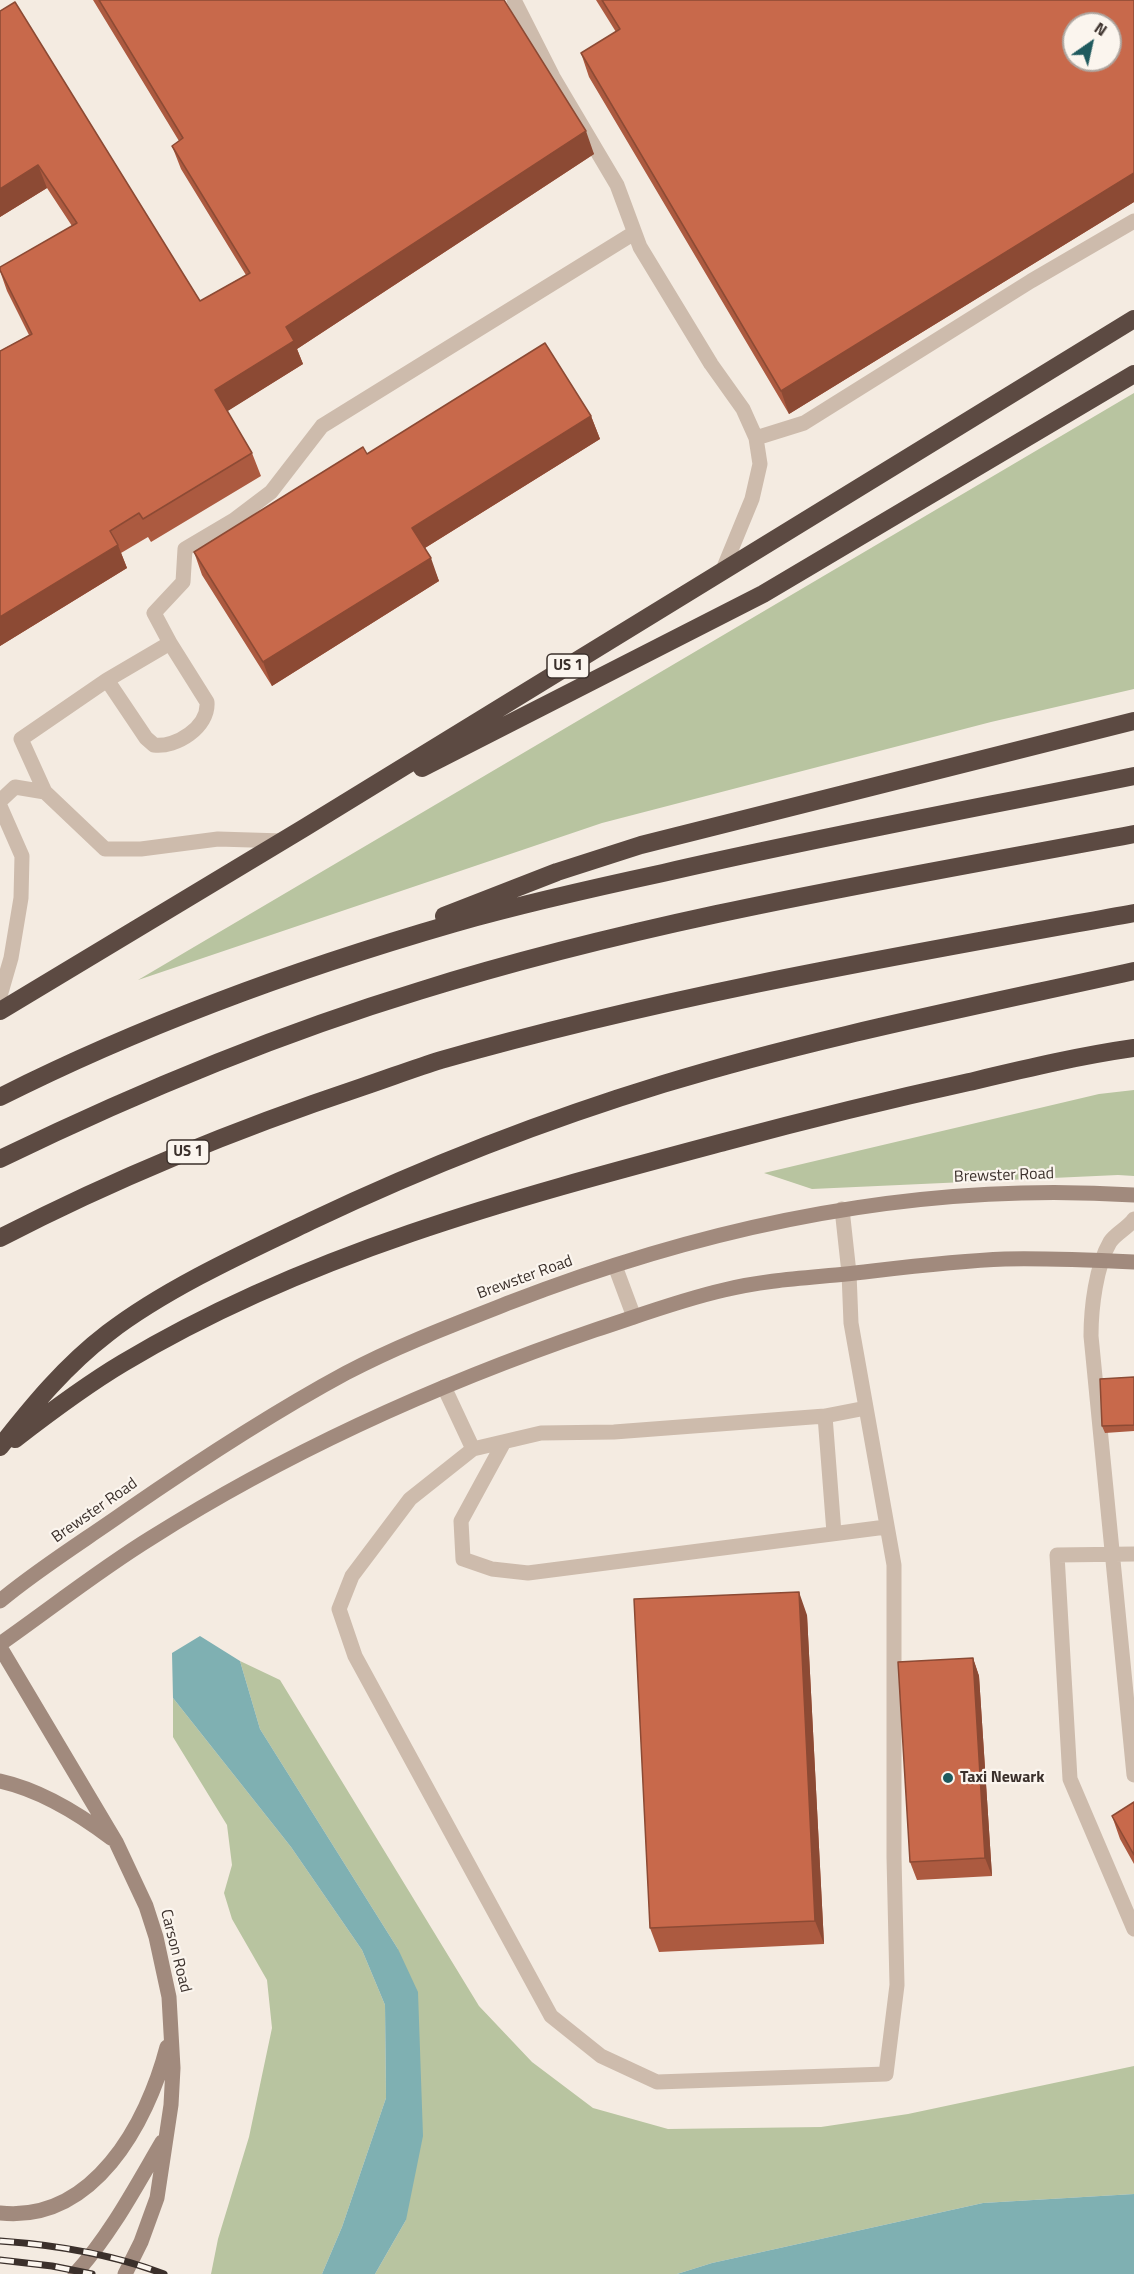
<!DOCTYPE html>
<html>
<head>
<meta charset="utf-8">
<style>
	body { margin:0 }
	#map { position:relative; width:1134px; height:2274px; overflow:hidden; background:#f4ebe1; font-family:"Titillium Web",sans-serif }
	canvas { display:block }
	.north { position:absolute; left:1062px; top:12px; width:60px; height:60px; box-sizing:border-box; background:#fbf5ee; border:2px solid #aea6a0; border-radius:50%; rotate:34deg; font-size:16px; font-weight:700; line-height:24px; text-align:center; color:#3b302b }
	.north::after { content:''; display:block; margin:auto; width:21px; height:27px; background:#1f5a5e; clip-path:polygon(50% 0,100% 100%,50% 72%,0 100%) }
</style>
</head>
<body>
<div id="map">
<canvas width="1134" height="2274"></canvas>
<div class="north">N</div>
</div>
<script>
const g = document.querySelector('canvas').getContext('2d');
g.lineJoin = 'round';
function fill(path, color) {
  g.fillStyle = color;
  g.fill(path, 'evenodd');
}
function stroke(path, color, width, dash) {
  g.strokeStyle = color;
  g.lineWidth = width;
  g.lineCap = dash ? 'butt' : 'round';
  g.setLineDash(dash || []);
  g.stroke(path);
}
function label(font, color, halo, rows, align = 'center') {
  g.font = font + ' "Titillium Web",sans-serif';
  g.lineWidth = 4.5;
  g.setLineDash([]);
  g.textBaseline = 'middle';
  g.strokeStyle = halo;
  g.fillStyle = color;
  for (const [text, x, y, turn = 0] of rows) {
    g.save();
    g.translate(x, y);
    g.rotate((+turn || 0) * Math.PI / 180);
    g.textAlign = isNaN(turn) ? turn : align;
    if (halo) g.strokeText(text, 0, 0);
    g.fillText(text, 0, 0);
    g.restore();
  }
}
const green = new Path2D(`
	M1134,393V689L991,722L602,823L138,980Z
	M1134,1090V1176L1118,1175L812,1189L764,1173L1099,1094Z
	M240,1661L280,1680L479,2006L532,2062L593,2108L668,2129L821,2127L908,2114L1134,2066V2194L983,2203L712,2263L677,2274H375L406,2220L398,1949L260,1729Z
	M173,1698L291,1847L362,1950L385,2005L386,2098L342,2227L322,2274H211L218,2239L249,2137L272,2028L267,1980L232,1919L224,1893L232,1865L227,1825L173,1737Z`);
const water = new Path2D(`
	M200,1636L240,1661L260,1729L398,1949L418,1992L423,2136L406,2220L375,2274H322L342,2227L386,2098L385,2005L362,1950L291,1847L173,1698L172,1653Z
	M1134,2194V2274H677L712,2263L983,2203Z`);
const lane = new Path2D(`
	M514,0L553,77L617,185L640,247L711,364L743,409L756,438L760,464L752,499L722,572
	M756,438L804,423L1031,281L1134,221
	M170,643L154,613L183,582L185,549L234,520L271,492L322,426L634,233
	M107,680L146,738L154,745C176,748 209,727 207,702L170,643L107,680L21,739L45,792L105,849H141L218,839L283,841
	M0,801L15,787L45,792
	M0,806L22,856L21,898L11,958L0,996
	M842,1209L849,1273L851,1323L894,1565V1857L897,1985L886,2074L657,2082L601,2056L551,2016L355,1656L339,1609L352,1576L410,1499L473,1449L541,1433L614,1432L825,1416L866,1408
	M1134,1219C1128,1228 1116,1233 1110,1242C1096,1266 1091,1308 1091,1336L1134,1775
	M615,1266L634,1317
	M444,1387L473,1449
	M825,1416L834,1533
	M504,1442L461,1521L463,1559L492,1569L528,1573L886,1527
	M1134,1554L1057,1555L1070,1779L1134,1929`);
const secondary = new Path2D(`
	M0,1601C38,1569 85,1540 126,1511C197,1462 270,1414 346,1373C399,1345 455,1324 511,1302C709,1225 920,1181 1134,1195
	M0,1644C50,1609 99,1570 151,1538C287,1452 443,1382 595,1330C638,1316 680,1300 724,1290C764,1280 805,1278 846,1274C899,1268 952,1261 1005,1259C1048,1258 1091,1260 1134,1262
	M0,1647L116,1842L146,1906L156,1937L169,1997L173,2068L171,2105L157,2198L141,2242L125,2274
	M0,1781C41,1790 78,1813 111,1838
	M0,2213C93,2223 147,2124 167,2047
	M75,2274C111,2234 135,2188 162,2142`);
const highway = new Path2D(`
	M422,768L763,594L1134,374
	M444,916L557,872L641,845L1134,721
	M0,1011L304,828L1134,319
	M0,1097C145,1024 299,968 455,923C523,904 593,888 663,873C819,837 977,808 1134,776
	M0,1159C136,1093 275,1035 419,991C652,918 895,879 1134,834
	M0,1238C116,1178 239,1128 362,1087C389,1078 415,1068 441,1060C668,995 902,955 1134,913
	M15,1439C50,1412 86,1385 123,1363C308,1252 518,1197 724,1142C806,1120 887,1100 969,1082C1024,1069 1078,1056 1134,1048
	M0,1447C33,1405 65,1366 108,1333C165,1289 246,1252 311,1221C425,1167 542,1121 663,1084C817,1037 977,1006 1134,971`);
const rail = new Path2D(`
	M0,2241C56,2245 112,2254 164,2274
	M0,2260L52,2266L92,2274`);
const wall = new Path2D(`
	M93,0H504L594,154L297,349L303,364L227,411L252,453L261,476L151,542L148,537L121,553L127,568L0,646V351L29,335L7,291L0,271L72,226L47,188L0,217V11L200,301L246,275L181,169L172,146L179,141Z
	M596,0H1134V202L789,414L589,77L581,53L616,32Z
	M591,416L600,439L425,548L439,581L272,686L202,575L194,552L367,454Z
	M1134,1377V1431L1105,1433L1102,1426Z
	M807,1615L824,1944L659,1952L650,1928Z
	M973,1658L979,1676L992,1876L917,1880L910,1862Z
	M1134,1802V1864L1120,1839L1112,1816Z`);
const shadedWall = new Path2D(`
	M586,131L594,154L297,349L303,364L223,414L215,390L286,327Z
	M38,165L47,188L0,217V189Z
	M1134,173V202L789,414L781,391Z
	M591,416L600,439L420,551L412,528Z
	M118,545L127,568L0,646V617Z
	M431,558L439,581L272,686L263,662Z
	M799,1592L807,1615L824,1944L815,1921Z
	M973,1658L979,1676L992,1876L985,1858Z`);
const building = new Path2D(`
	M99,0H504L586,131L286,327L294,341L215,390L252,453L143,519L139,513L110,531L118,545L0,617V351L32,334L0,270V267L77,223L38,165L0,189V11L15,2L200,301L250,273L172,146L183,138Z
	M602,0H1134V173L781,391L581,53L620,29ZM1074,24H1110V60H1074Z
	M545,343L591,416L412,528L431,558L263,662L194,552L363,447L367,454Z
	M1134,1377V1425L1102,1426L1100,1379Z
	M799,1592L815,1921L650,1928L634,1599Z
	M973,1658L985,1858L910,1862L898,1662Z
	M1134,1802V1855L1112,1816Z`);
const markers = [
	[948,1778,6,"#1f5a5e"]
];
const shields = [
	[568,666,42],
	[188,1152,42]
];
const shieldNames = [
	["US 1",568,666],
	["US 1",188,1152]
];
const streetNames = [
	["Brewster Road",1004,1176,-2],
	["Brewster Road",525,1278,-20],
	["Brewster Road",95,1511,-35],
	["Carson Road",175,1951,76]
];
const poiNames = [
	["Taxi Newark",960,1778]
];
fill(green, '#b8c4a0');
fill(water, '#7fb0b2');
stroke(lane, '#cdbbac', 15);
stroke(secondary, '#a18a7d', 15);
stroke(highway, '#5c4a42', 18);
stroke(rail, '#3b302b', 7);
stroke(rail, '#fbf5ee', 4.5, [14]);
fill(wall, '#ac5a40');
fill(shadedWall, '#8c4a34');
fill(building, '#c8694b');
stroke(building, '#8c4a34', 1.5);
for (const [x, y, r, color] of markers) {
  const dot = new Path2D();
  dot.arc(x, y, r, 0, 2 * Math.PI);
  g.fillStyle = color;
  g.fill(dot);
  stroke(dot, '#fbf5ee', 2);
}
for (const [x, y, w] of shields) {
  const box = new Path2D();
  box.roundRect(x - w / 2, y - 12, w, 24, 4.5);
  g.fillStyle = '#fbf5ee';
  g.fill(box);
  stroke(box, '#3b302b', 1.5);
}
label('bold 15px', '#3b302b', null, shieldNames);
label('16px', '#3b302b', '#fbf5ee', streetNames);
label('bold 16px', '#3b302b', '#fbf5ee', poiNames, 'left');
</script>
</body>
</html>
